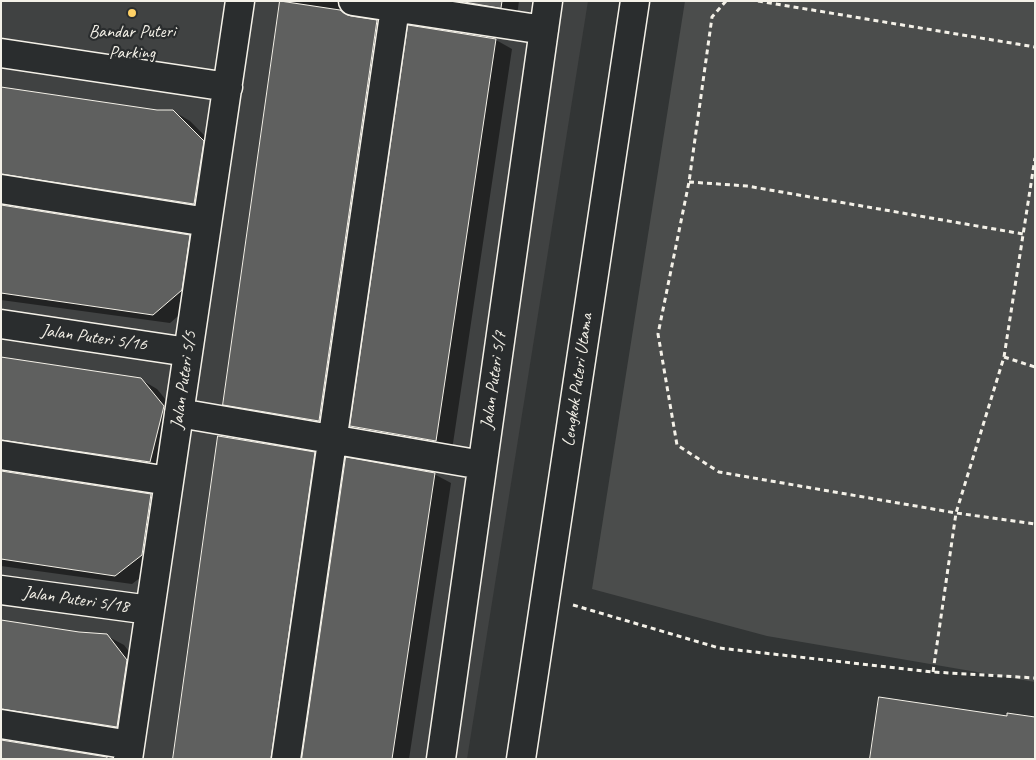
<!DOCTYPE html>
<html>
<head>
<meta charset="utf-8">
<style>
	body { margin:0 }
	#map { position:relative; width:1036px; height:760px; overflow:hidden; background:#323535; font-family:Caveat,sans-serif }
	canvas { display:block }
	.frame { position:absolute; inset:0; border:2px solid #f4f1e8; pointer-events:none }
</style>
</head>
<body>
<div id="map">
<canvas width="1036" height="760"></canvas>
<div class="frame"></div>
</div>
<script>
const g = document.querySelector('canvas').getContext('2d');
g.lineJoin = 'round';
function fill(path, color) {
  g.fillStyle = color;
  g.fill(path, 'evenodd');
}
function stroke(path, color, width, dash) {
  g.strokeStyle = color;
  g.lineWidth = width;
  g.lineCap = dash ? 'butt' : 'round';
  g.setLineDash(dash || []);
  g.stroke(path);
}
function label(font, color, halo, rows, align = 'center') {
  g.font = font + ' Caveat,sans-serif';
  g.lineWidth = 4.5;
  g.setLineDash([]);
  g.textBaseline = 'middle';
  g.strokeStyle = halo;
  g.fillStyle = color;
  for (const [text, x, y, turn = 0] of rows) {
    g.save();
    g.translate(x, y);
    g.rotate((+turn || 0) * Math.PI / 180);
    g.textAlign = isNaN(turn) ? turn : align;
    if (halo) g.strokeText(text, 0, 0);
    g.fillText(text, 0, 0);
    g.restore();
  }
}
const built = new Path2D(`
	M1,1H588L467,759H1Z`);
const green = new Path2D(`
	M685,1H1035V682L767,636L592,589Z`);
const shadow = new Path2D(`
	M281,1H357L354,9L356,18L377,22L393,31L335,430L241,413L224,404Z
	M425,1H519L517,16Z
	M496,40L512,49L452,450L368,435L351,426Z
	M1,89L157,111H173L190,121L220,151L210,213L2,196L3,205L189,236L206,246L198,299L170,323L1,300Z
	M1,358L140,379L157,389L180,417L166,471L2,462L3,472L150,495L167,505L158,564L132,584L1,566Z
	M314,453L331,463L288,759H174Z
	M434,474L451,483L409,759H303Z
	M1,622L79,634L107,636L124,645L143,670L133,735L2,732L4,742L108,759H1Z`);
const building = new Path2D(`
	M280,1L340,10L344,13L351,16L377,20L319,421L223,405Z
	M459,1H502L501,8Z
	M408,25L496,39L436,441L350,426Z
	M1,87L157,110H173L204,141L194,204L1,174Z
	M1,205L190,235L182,290L153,315L1,293Z
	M1,357L141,378L164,406L150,462L1,440Z
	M218,436L315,452L271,759H173Z
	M346,457L435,473L392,759H302Z
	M1,471L151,494L142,555L115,576L1,559Z
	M1,620L79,632L107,634L127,660L117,727L1,709Z
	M879,697L1007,716V713L1035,717V759H870Z
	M1,740L107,757V759H1Z`);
const path = new Path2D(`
	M726,1L712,17L689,182L658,334L677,445L719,472L956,513L1035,524
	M758,1L1035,47
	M689,182L747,186L1023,234
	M1004,357L1035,367
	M573,605L719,648L933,672L1035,678
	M933,672L956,513L1004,357L1035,158`);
const minor = new Path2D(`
	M353,1L544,30
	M1,53L228,87
	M1,189L207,222
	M1,324L188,352
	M179,413L482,465
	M1,455L169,481
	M1,590L150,610
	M1,724L130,745
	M128,759L240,1
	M286,759L396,1
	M441,759L548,1
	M521,759L635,1`);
const markers = [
	[132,13,5,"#ffd166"]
];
const poiNames = [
	["Bandar Puteri",132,32],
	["Parking",132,53]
];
const streetNames = [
	["Jalan Puteri 5/16",94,338,8],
	["Jalan Puteri 5/5",184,380,-82],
	["Jalan Puteri 5/7",494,380,-82],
	["Lengkok Puteri Utama",578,380,-82],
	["Jalan Puteri 5/18",76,600,8]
];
fill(built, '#404242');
fill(green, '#4b4d4c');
fill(shadow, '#0007');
fill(building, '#5f605f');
stroke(building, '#f4f1e8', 1);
stroke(minor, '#f4f1e8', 31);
stroke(path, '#f4f1e8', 3, [5, 4]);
stroke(minor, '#2a2d2e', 28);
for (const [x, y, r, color] of markers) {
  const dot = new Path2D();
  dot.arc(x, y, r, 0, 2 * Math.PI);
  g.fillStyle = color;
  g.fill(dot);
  stroke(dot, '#2a2d2e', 2);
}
label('18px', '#f4f1e8', '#2a2d2e', poiNames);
label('18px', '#f4f1e8', '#2a2d2e', streetNames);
</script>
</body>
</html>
